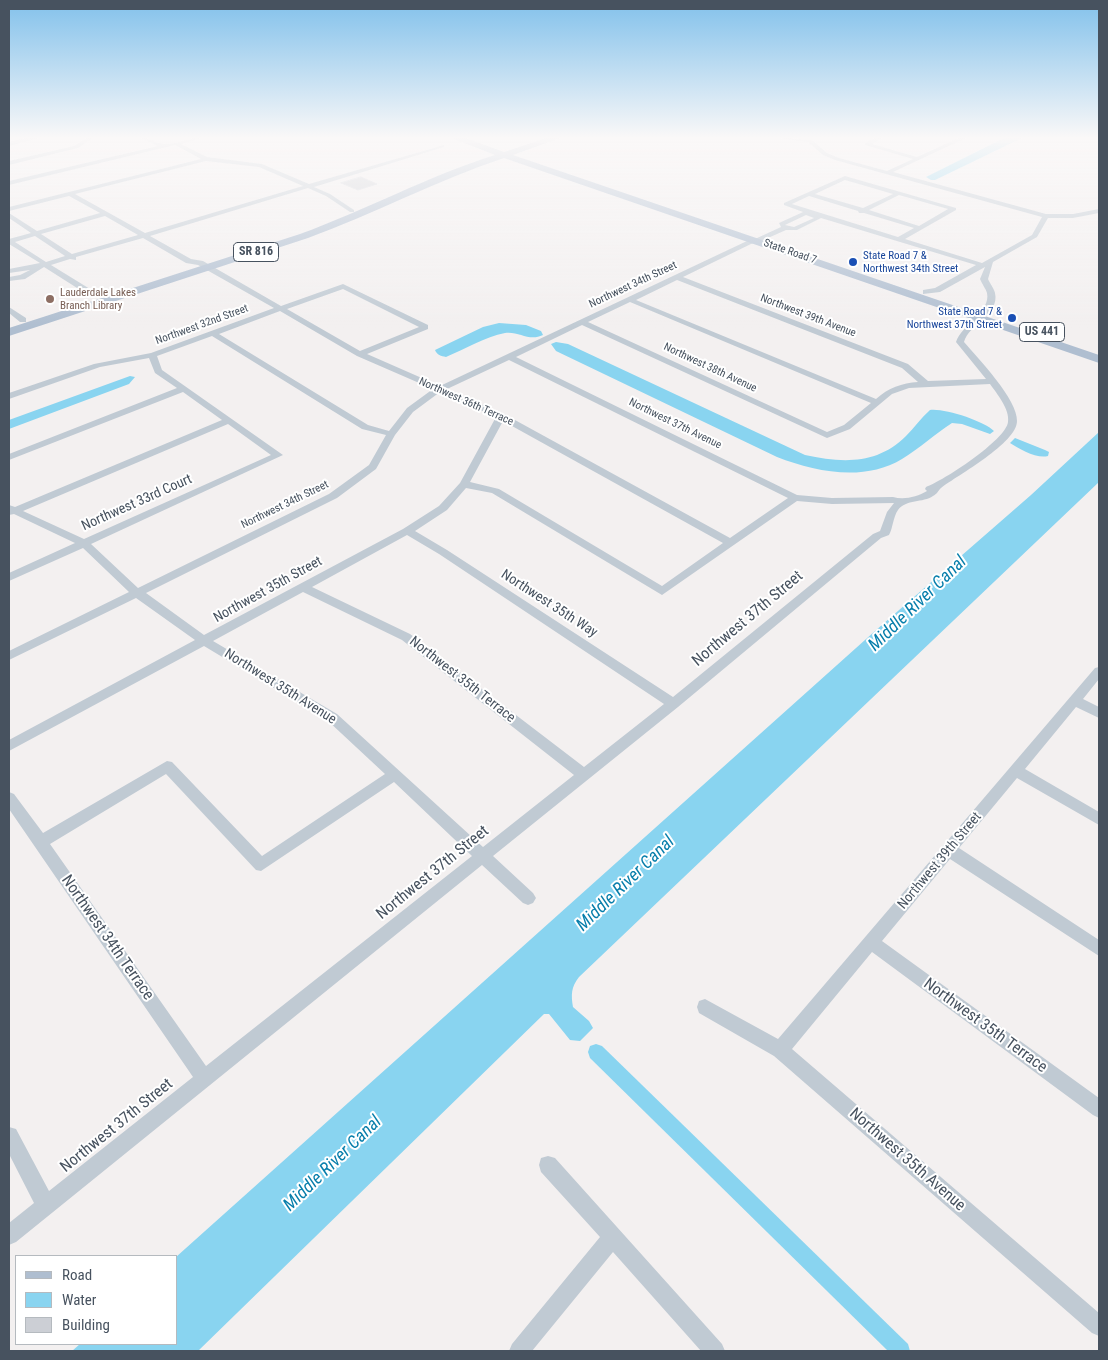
<!DOCTYPE html>
<html>
<head>
<meta charset="utf-8">
<style>
	body { margin:0 }
	#map { position:relative; width:1108px; height:1360px; overflow:hidden; background:#f3f0f0; font-family:"Roboto Condensed",sans-serif }
	canvas { display:block }
	.frame { position:absolute; inset:0; border:10px solid #47525f; pointer-events:none }
	.legend { position:absolute; left:15px; top:1255px; width:162px; height:90px; box-sizing:border-box; background:#fff; border:1px solid #b5babf; margin:0; padding:6px 9px; list-style:none; font-size:15px; color:#47525f }
	.legend li { display:flex; align-items:center; gap:10px; height:25px }
	.legend b { width:25px; border:1px solid #b5babf }
</style>
</head>
<body>
<div id="map">
<canvas width="1108" height="1360"></canvas>
<div class="frame"></div>
<ul class="legend">
<li><b style="height:6px;background:#afbed0"></b>Road</li>
<li><b style="height:14px;background:#89d4f0"></b>Water</li>
<li><b style="height:14px;background:#cccfd5"></b>Building</li>
</ul>
</div>
<script>
const g = document.querySelector('canvas').getContext('2d');
g.lineJoin = 'round';
function fill(path, color) {
  g.fillStyle = color;
  g.fill(path, 'evenodd');
}
function stroke(path, color, width, dash) {
  g.strokeStyle = color;
  g.lineWidth = width;
  g.lineCap = dash ? 'butt' : 'round';
  g.setLineDash(dash || []);
  g.stroke(path);
}
function label(font, color, halo, rows, align = 'center') {
  g.font = font + ' "Roboto Condensed",sans-serif';
  g.lineWidth = 4;
  g.setLineDash([]);
  g.textBaseline = 'middle';
  g.strokeStyle = halo;
  g.fillStyle = color;
  for (const [text, x, y, turn = 0] of rows) {
    g.save();
    g.translate(x, y);
    g.rotate((+turn || 0) * Math.PI / 180);
    g.textAlign = isNaN(turn) ? turn : align;
    if (halo) g.strokeText(text, 0, 0);
    g.fillText(text, 0, 0);
    g.restore();
  }
}
const water = new Path2D(`
	M1006,137H1024L935,180H931L926,177Z
	M499,323L526,325L541,331L543,335C529,342 519,331 505,333C485,337 465,349 446,357C441,356 437,355 435,350L483,327Z
	M556,342L568,344L805,455C842,463 877,465 906,436C914,428 921,418 930,410C944,408 984,421 994,431L990,434L962,424L952,423C935,434 920,448 902,459C864,482 816,472 777,457L556,351L551,344Z
	M130,376L135,377L129,384L9,429V420Z
	M1099,432V482L579,977C571,987 571,995 573,1007L589,1021L593,1028L580,1041L570,1040L549,1014H544L198,1351H72L80,1344H176V1257L875,631L1031,495Z
	M1015,438L1045,450L1049,452L1048,456C1037,459 1019,449 1010,443Z`);
const canal = new Path2D(`
	M596,1044L602,1046L908,1344L910,1351H888L590,1058L588,1052L590,1046Z`);
const building = new Path2D(`
	M361,177L377,184L358,190L341,183Z`);
const minor = new Path2D(`
	M31,137H42L9,146V142Z
	M88,137H94L78,148L9,165V161L74,146Z
	M139,137C148,137 157,144 165,144C178,144 191,137 204,137L181,144L207,157L262,164L309,184L444,145V147L314,187L330,194L354,210V212H350L326,196L308,188L150,236L191,259L203,261L281,306L343,284L428,325V329L367,354L440,386L747,241L755,239L781,227L779,223L803,212L784,205V203L845,176L956,208V210L905,239L982,263L1032,235L1042,217L835,160L823,155L808,142L772,137L812,140L827,153L839,158L887,171L913,159L865,145V143L877,137H884L872,144L917,157L961,137H968L893,172L1046,214H1073L1099,209V213L1073,218H1048L1037,237L993,262L988,279C990,284 994,288 995,293C1000,314 969,324 964,342C978,358 1018,400 1017,421C1017,443 958,475 941,488C938,491 937,494 933,496C923,503 906,499 898,510C893,517 893,528 889,535L881,538L678,707L493,856L533,893L536,898L533,903L528,905L523,903L482,865L16,1242L9,1245V1223L34,1203L9,1154V1127L16,1129L49,1191L193,1077L9,809V792L14,794L43,833L167,761L172,762L262,856L385,774L327,720L204,646L9,751V740L195,640L136,598L9,660V651L129,592L83,548L9,581V573L75,543L14,514L9,515V505L15,507L222,420L183,392L9,460V454L177,388L155,373L149,358L100,367L9,399V393L94,364L151,353L274,308L198,265L186,263L143,238L76,257V260L70,259L51,265L90,289L111,290L115,292L114,294L85,293L44,267L25,279L9,281V277L20,275L30,270L9,273V269L40,263L9,244V239L31,233L9,218V213L37,231L100,213L69,196L9,211V207L201,159L175,145L9,185V181L158,146ZM206,161L259,167L303,186L145,233L75,194ZM845,180L893,194L863,208L815,194ZM899,195L948,209L919,226L869,210ZM809,196L858,211L859,213H864L914,228L898,237L792,204ZM806,215L814,218L794,227L785,225ZM105,216L138,235L72,254L41,234ZM821,218L976,265L935,288L923,290V294L940,292L985,267L980,279C982,284 986,289 987,293C991,312 962,324 956,342L986,379L928,381L908,364L683,277L751,244L759,242L786,230H797ZM35,236L65,256L46,262L15,242ZM677,280L902,368L918,382C902,383 888,388 876,399L636,300ZM343,289L419,327L360,351L287,309ZM630,302L871,403L844,425L827,432L588,322ZM280,311L357,356L433,389L407,408L389,431L368,425L219,334ZM582,325L827,438L850,429L892,394L909,388L990,384C997,394 1010,409 1008,422C1006,440 943,481 926,487L925,489L927,491C917,497 904,500 893,497L832,498L797,495L516,357ZM212,336L362,429L386,435L369,465L329,494L138,588L91,544L283,455L162,370L157,356ZM509,360L788,498L730,538L504,414L447,389ZM440,392L496,417L460,483L439,506L403,529L204,635L146,593L337,498L376,469L395,435L413,412ZM503,421L723,543L662,586L499,489L470,482ZM228,424L271,455L84,539L23,511ZM466,488L492,493L662,595L797,501L832,504L894,503L887,512L880,531L873,534L673,697L447,550L415,531L447,510ZM407,535L439,554L664,704L584,767L410,634L312,587ZM303,592L402,640L574,775L483,847L337,714L213,641ZM166,774L256,870L261,871L394,782L472,856L206,1066L50,844Z
	M9,307L26,318V322H20L9,313Z
	M1099,667V679L1083,699L1099,707V718L1076,707L1025,769L1099,812V825L1017,778L959,848L1099,940V956L950,859L882,941L1099,1098V1118L1093,1115L872,952L792,1049L1099,1313V1336L1092,1333L774,1056L699,1013L697,1007L699,1001L705,999L778,1039L1095,668Z
	M548,1156L555,1158L722,1344L725,1351H701L613,1252L532,1351H509L512,1344L600,1237L541,1172L539,1165L541,1158Z`);
const primary = new Path2D(`
	M449,137H463L504,152L549,137H563L513,155L1099,355V363L504,158C437,180 374,214 308,238L9,336V328L300,234C366,210 428,176 495,155Z`);
const markers = [
	[853,262,5,"#1a4fb4"],
	[50,299,5,"#8d6e63"],
	[1012,318,5,"#1a4fb4"]
];
const farStreetnames = [
	["State Road 7",790,252,19],
	["Northwest 34th Street",633,285,-25],
	["Northwest 39th Avenue",808,316,21],
	["Northwest 32nd Street",202,325,-20],
	["Northwest 38th Avenue",710,368,25],
	["Northwest 36th Terrace",466,402,24],
	["Northwest 37th Avenue",675,424,26],
	["Northwest 34th Street",285,505,-26]
];
const farTransitnames = [
	["State Road 7 &",863,256],
	["Northwest 34th Street",863,269],
	["State Road 7 &",1002,312,"right"],
	["Northwest 37th Street",1002,325,"right"]
];
const farEducationnames = [
	["Lauderdale Lakes",60,293],
	["Branch Library",60,306]
];
const shields = [
	[256,252,45],
	[1042,332,45]
];
const shieldNames = [
	["SR 816",256,252],
	["US 441",1042,332]
];
const streetNames = [
	["Northwest 33rd Court",137,503,-24],
	["Northwest 35th Street",268,590,-29],
	["Northwest 35th Way",549,604,33],
	["Northwest 35th Terrace",462,680,38],
	["Northwest 35th Avenue",280,687,32],
	["Northwest 39th Street",940,861,-50]
];
const nearStreetnames = [
	["Northwest 37th Street",748,619,-40],
	["Northwest 37th Street",433,873,-39],
	["Northwest 34th Terrace",107,938,55],
	["Northwest 35th Terrace",985,1026,36],
	["Northwest 37th Street",117,1126,-39],
	["Northwest 35th Avenue",907,1160,41]
];
const nearWaternames = [
	["Middle River Canal",918,604,-44],
	["Middle River Canal",626,884,-44],
	["Middle River Canal",333,1164,-44]
];
fill(water, '#89d4f0');
fill(canal, '#89d4f0');
fill(building, '#cccfd5');
stroke(building, '#d4d6dc', 1);
fill(minor, '#c0cad3');
fill(primary, '#afbed0');
const sky = g.createLinearGradient(0, 0, 0, 328);
sky.addColorStop(0, '#82c1eb');
sky.addColorStop(0.42, '#faf8f8');
sky.addColorStop(1, '#faf8f800');
g.fillStyle = sky;
g.fillRect(0, 0, 1108, 328);
for (const [x, y, r, color] of markers) {
  const dot = new Path2D();
  dot.arc(x, y, r, 0, 2 * Math.PI);
  g.fillStyle = color;
  g.fill(dot);
  stroke(dot, '#fff', 2);
}
label('11px', '#47525f', '#fff', farStreetnames);
label('11px', '#164399', '#fff', farTransitnames, 'left');
label('11px', '#785e54', '#fff', farEducationnames, 'left');
for (const [x, y, w] of shields) {
  const box = new Path2D();
  box.roundRect(x - w / 2, y - 9.5, w, 19, 4);
  g.fillStyle = '#fff';
  g.fill(box);
  stroke(box, '#47525f', 1);
}
label('bold 12px', '#47525f', null, shieldNames);
label('14px', '#47525f', '#fff', streetNames);
label('16px', '#47525f', '#fff', nearStreetnames);
label('italic 18px', '#077eab', '#fff', nearWaternames);
</script>
</body>
</html>
